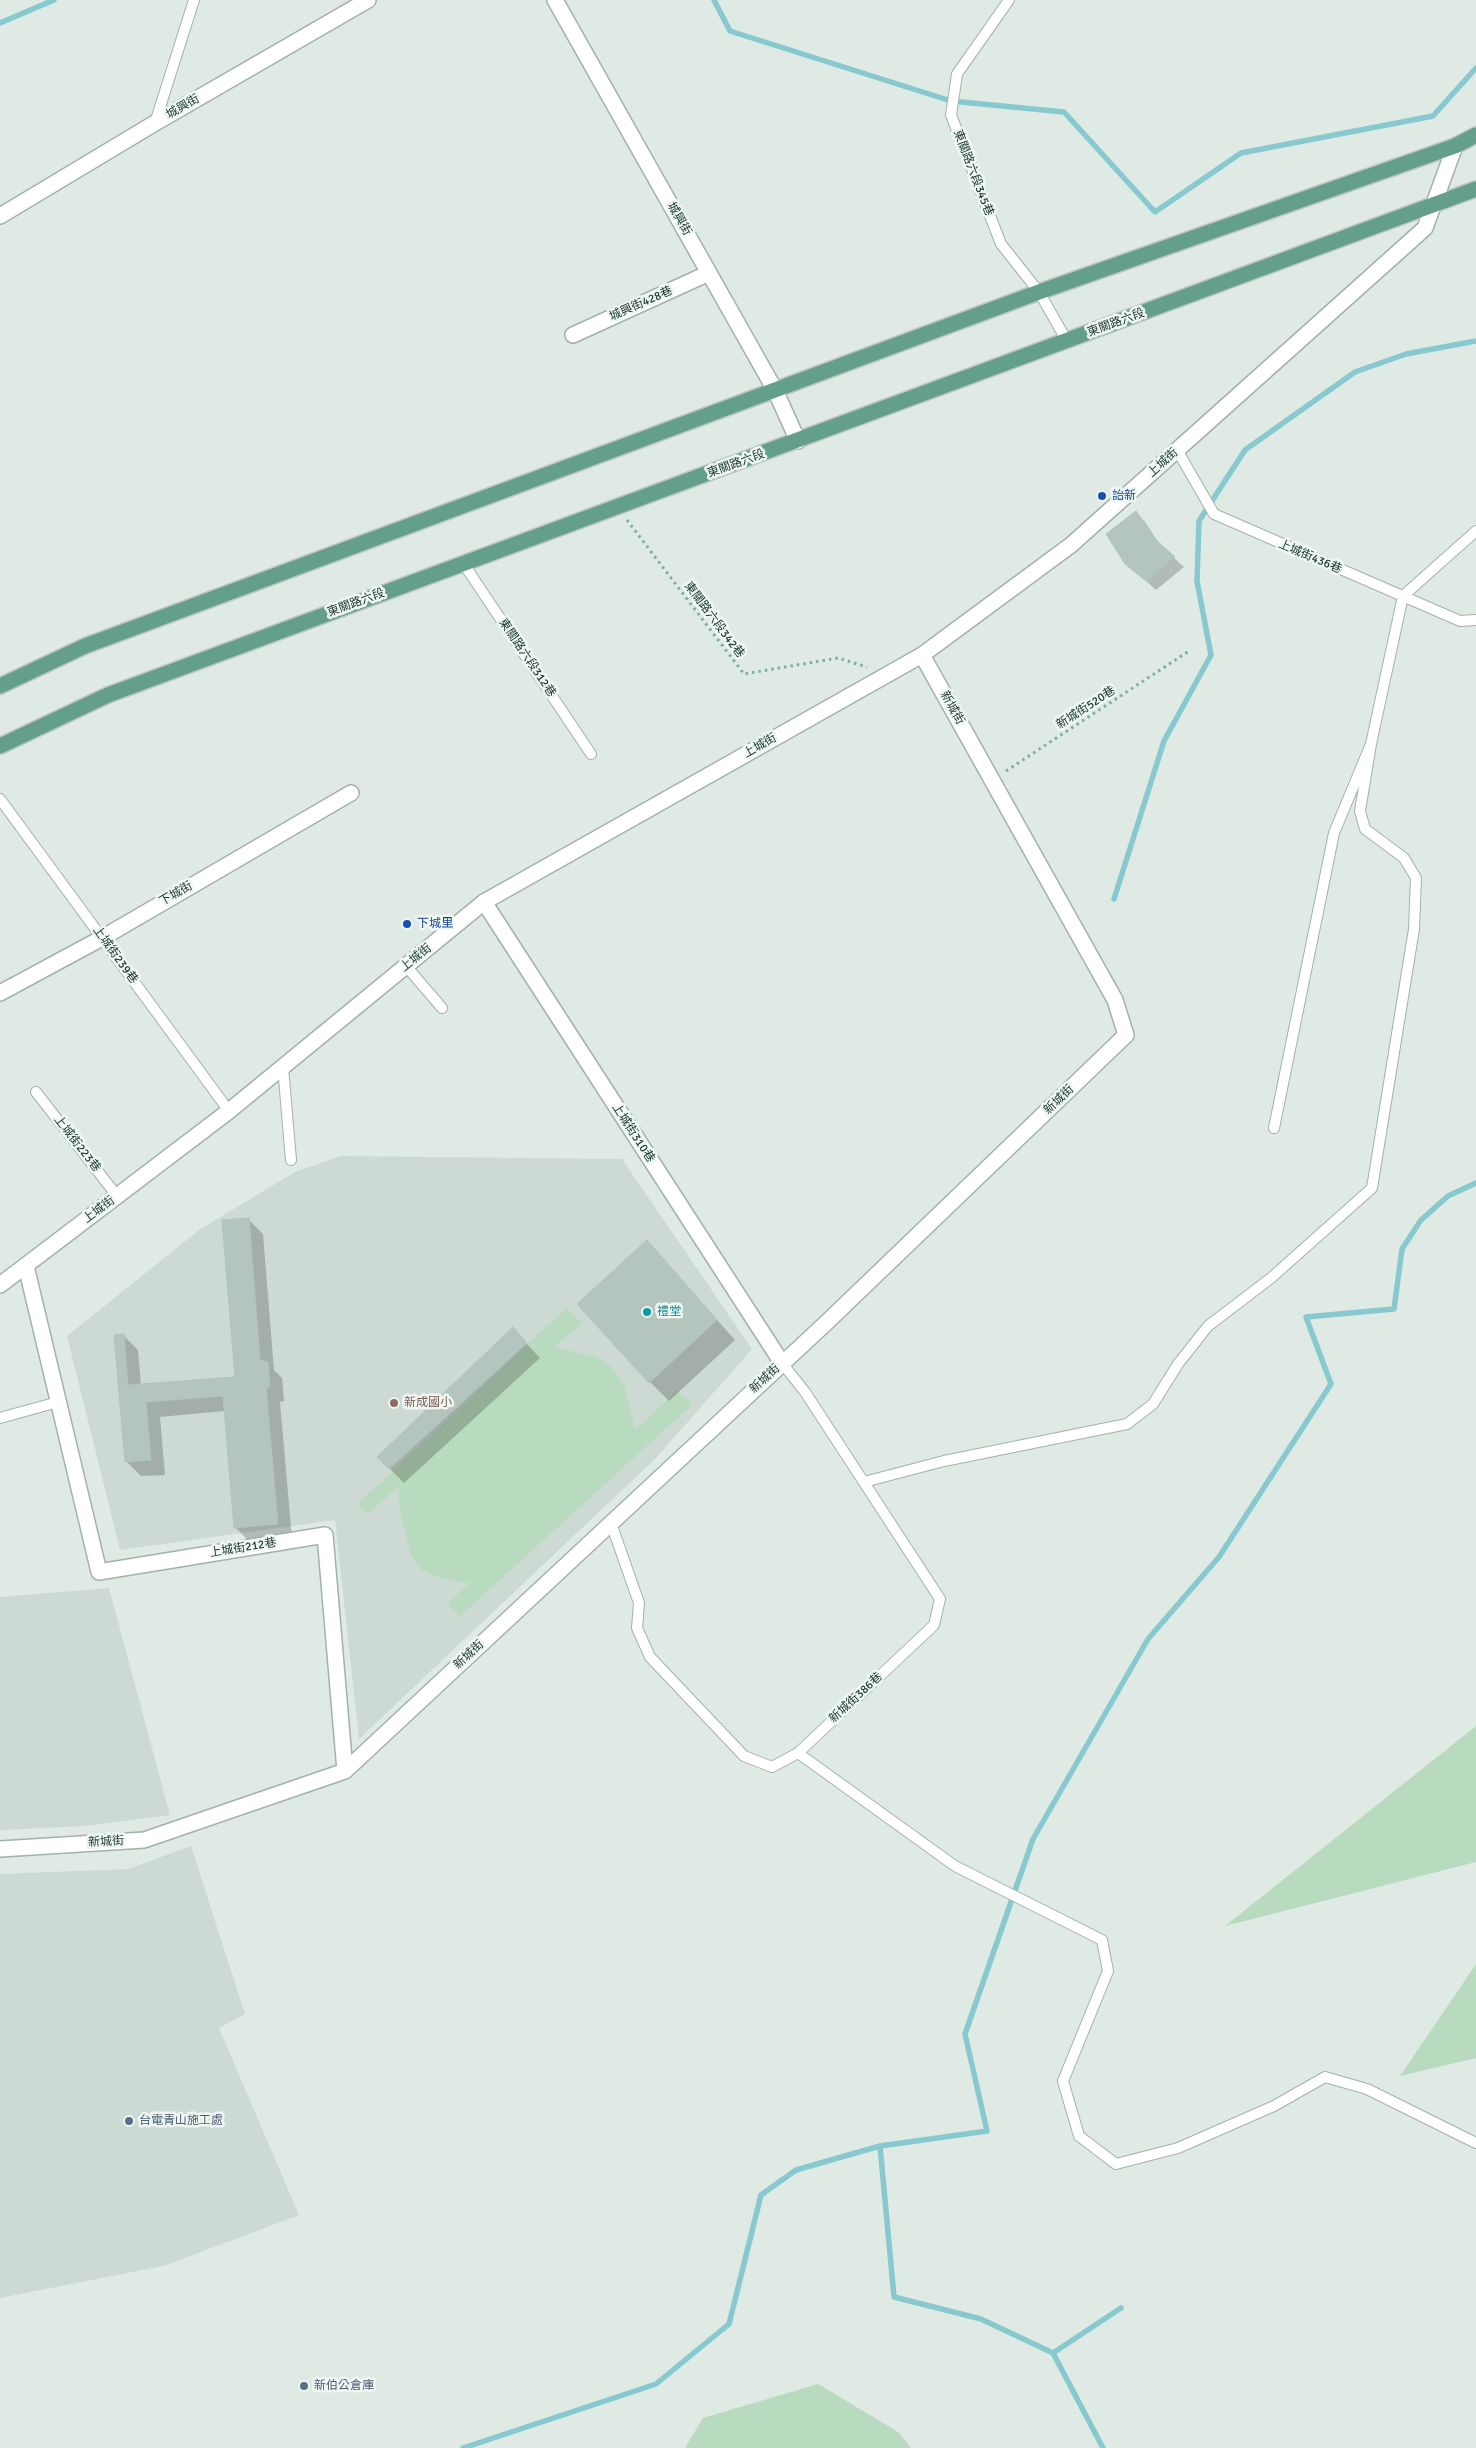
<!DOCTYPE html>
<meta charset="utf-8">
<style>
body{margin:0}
canvas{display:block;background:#dfeae4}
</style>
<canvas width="1476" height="2448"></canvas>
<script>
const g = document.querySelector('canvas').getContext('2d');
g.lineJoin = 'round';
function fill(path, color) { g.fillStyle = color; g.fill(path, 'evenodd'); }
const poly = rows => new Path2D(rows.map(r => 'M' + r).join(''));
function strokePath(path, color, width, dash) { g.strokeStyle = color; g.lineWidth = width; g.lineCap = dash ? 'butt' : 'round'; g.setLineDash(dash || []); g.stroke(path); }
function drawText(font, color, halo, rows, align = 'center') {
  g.font = font + ' Signika,"Noto Sans TC",sans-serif'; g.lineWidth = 5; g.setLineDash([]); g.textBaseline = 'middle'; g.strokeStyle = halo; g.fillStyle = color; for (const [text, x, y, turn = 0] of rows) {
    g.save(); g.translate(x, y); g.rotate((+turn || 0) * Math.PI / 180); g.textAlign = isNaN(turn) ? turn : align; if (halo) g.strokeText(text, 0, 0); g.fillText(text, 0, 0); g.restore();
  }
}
const built = poly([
 [341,1156,622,1159,752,1349,656,1458,359,1739,335,1520,120,1550,67,1336,199,1230,295,1172],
 [109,1588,170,1815,85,1826,0,1830,0,1597],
 [191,1846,245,2014,219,2028,299,2215,163,2266,0,2298,0,1874,128,1869]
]);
const green = poly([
 [566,1308,582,1323,554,1347,596,1357,611,1366,624,1384,635,1430,677,1390,692,1405,459,1617,448,1603,469,1583,440,1578,422,1570,412,1557,400,1513,398,1487,368,1514,358,1504],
 [1476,1726,1476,1862,1225,1926],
 [1476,1964,1476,2058,1400,2076],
 [818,2384,898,2432,911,2448,685,2448,703,2418]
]);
const shadow = poly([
 [1136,512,1145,522,1160,545,1184,567,1156,590,1126,563],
 [248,1219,263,1234,274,1370,282,1378,284,1401,280,1402,292,1538,250,1542,235,1527,225,1411,160,1417,165,1475,141,1476,127,1462,123,1335,138,1350,141,1386,236,1378],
 [647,1242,735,1340,669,1401,650,1382],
 [513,1329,540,1358,404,1483,378,1457]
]);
const stream = poly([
 [714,0,730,31,951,101,1064,112,1155,212,1241,153,1433,116,1476,68],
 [0,23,54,0],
 [1114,899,1164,741,1211,655,1197,581,1199,521,1245,450,1355,372,1406,354,1476,341],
 [880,2146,894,2297,981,2319,1053,2353,1103,2448],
 [1053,2353,1121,2308],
 [463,2448,656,2384,729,2324,761,2195,796,2170,880,2146,987,2131,965,2034,1033,1839,1148,1639,1219,1557,1331,1384,1306,1317,1394,1309,1402,1249,1421,1220,1448,1196,1476,1183]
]);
const building = poly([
 [1136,511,1153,537,1175,557,1146,581,1125,564,1106,534,1136,511],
 [249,1218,260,1360,268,1362,270,1387,266,1387,278,1524,234,1528,223,1396,146,1402,151,1460,125,1462,114,1335,124,1334,128,1385,235,1377,222,1220,249,1218],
 [647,1240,717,1320,649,1383,577,1304,647,1240],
 [513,1327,527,1343,389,1469,377,1457,513,1327]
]);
const path = poly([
 [627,520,744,674,838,658,867,667],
 [1006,771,1189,651]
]);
const service = poly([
 [1009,0,957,74,951,115,1001,244,1039,292,1067,341],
 [155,123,194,0],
 [1177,450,1214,514,1460,621,1476,620],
 [463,563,591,754],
 [0,799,229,1111],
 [406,966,442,1008],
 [283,1067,291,1160],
 [36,1092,117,1196],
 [1274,1128,1334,833,1371,744,1403,596,1476,531],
 [0,1418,58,1402],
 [864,1482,944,1461,1127,1424,1153,1404,1178,1364,1208,1326,1271,1278,1372,1188,1414,929,1416,878,1404,858,1365,829,1360,811,1371,744],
 [611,1523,639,1603,637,1628,650,1657,744,1756,772,1767,798,1753,934,1625,940,1599,805,1392,782,1363],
 [798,1753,955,1866,1102,1940,1108,1971,1063,2081,1079,2136,1116,2164,1178,2148,1274,2106,1325,2077,1367,2089,1476,2143]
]);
const minor = poly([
 [555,0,775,390,798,441],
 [0,216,155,123,368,0],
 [573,335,709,273],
 [484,902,782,1363],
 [0,993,102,938,351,793],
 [26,1266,99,1572,325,1535,345,1771],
 [0,1849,144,1840,345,1771,826,1323,1126,1035,1115,1000,922,655]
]);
const tertiary = poly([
 [0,1285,229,1111,484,902,922,655,1071,545,1425,228,1455,146]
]);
const primary = poly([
 [0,686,85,646,1039,292,1455,146,1476,135],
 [0,746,108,695,1476,189]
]);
const markers = [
 [1102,496,5,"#1a4fb4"],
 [407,924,5,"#1a4fb4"],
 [647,1312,5,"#0f9aa8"],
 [394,1403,5,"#8d6e63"],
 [129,2121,5,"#5c6f8a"],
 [304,2386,5,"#5c6f8a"]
];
const streetNames = [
 ["城興街",183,107,-30],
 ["東關路六段345巷",973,173,69],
 ["城興街",679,219,60],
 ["城興街428巷",641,304,-24],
 ["東關路六段",1116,323,-20],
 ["上城街",1163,463,-42],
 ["東關路六段",736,464,-20],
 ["上城街436巷",1310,557,23],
 ["東關路六段",356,603,-20],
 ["東關路六段342巷",714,620,53],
 ["東關路六段312巷",527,658,56],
 ["新城街",952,708,61],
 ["新城街520巷",1086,708,-33],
 ["上城街",760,746,-30],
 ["下城街",176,894,-30],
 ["上城街239巷",115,955,54],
 ["上城街",416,958,-39],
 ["新城街",1059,1100,-44],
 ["上城街310巷",633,1133,57],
 ["上城街223巷",77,1144,52],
 ["上城街",99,1210,-37],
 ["新城街",765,1379,-43],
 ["上城街212巷",243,1548,-9],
 ["新城街",469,1655,-43],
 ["新城街386巷",856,1698,-43],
 ["新城街",106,1842,-3]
];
const transitNames = [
 ["詒新",1112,496],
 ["下城里",417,924]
];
const cultureNames = [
 ["禮堂",657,1312]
];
const educationNames = [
 ["新成國小",404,1403]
];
const serviceNames = [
 ["台電青山施工處",139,2121],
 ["新伯公倉庫",314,2386]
];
fill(built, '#cddad3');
fill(green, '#b8dbbf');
fill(shadow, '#0003');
strokePath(stream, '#87c9cf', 5.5);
fill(building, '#b4c5bd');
strokePath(building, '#b2c3bb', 1);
strokePath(service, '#a2b2ab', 12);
strokePath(minor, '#a2b2ab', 18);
strokePath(tertiary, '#a2b2ab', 18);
strokePath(primary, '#bcc4c1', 18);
strokePath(path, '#80ad9c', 3, [2.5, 4]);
strokePath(service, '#fff', 10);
strokePath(minor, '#fff', 15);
strokePath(tertiary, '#fff', 15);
strokePath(primary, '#649f8c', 15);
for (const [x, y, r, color] of markers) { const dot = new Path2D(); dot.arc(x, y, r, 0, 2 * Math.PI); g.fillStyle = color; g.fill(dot); strokePath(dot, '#eff7f3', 2); }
drawText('12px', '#203a31', '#eff7f3', streetNames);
drawText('12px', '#164399', '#eff7f3', transitNames, 'left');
drawText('12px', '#0d838f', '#eff7f3', cultureNames, 'left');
drawText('12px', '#785e54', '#eff7f3', educationNames, 'left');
drawText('12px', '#4e5e75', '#eff7f3', serviceNames, 'left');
</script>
